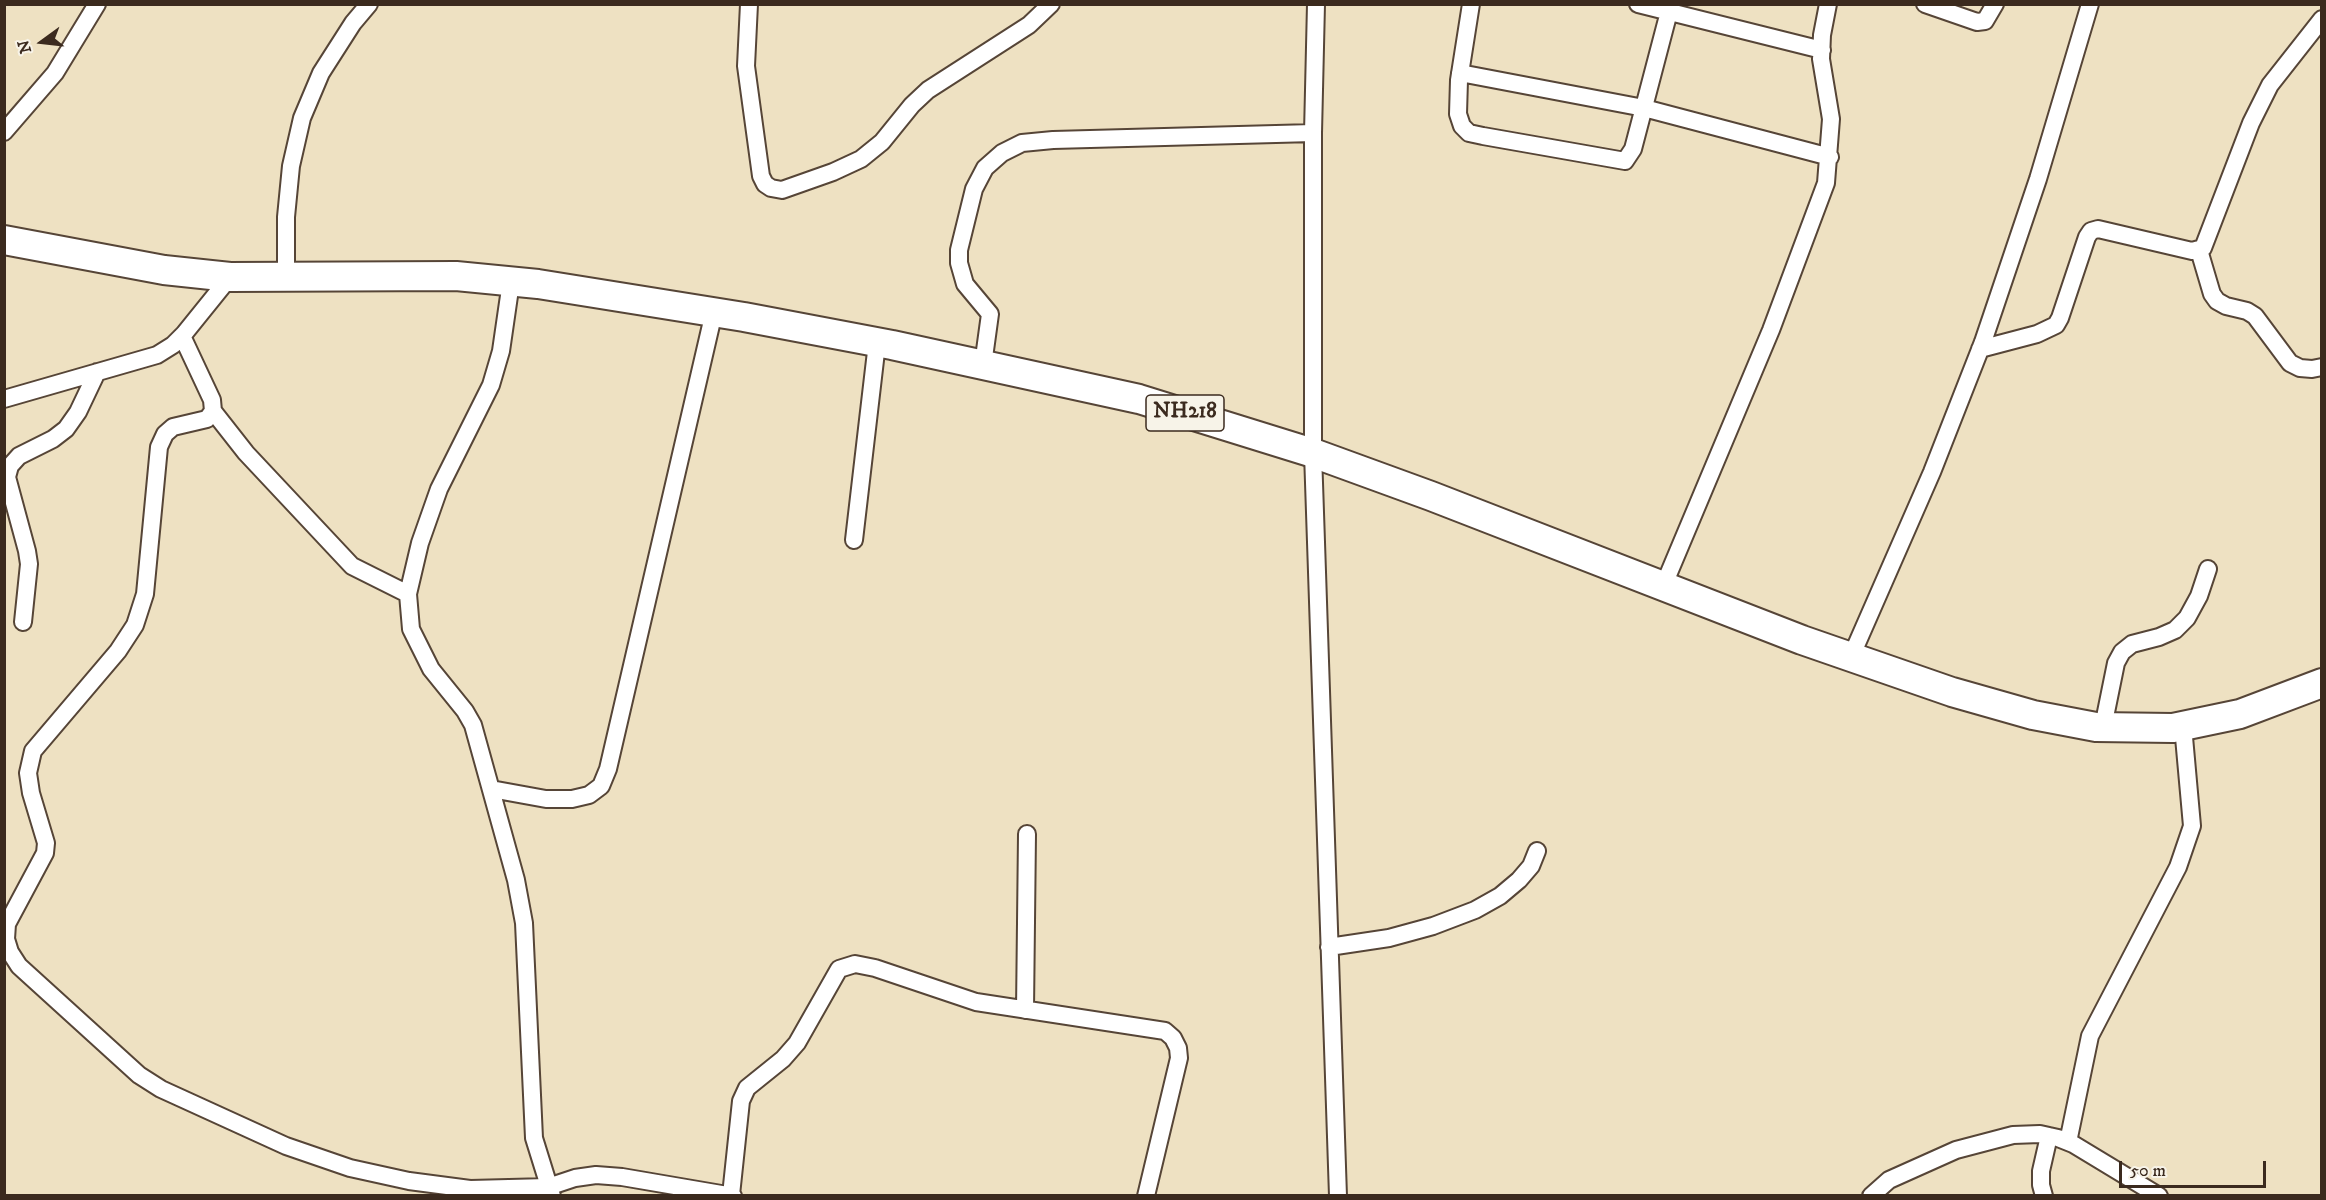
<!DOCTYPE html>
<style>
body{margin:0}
#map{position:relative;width:2326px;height:1200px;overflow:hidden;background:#eee1c2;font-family:"IM FELL DW Pica",serif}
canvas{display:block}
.frame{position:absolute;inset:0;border:6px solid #3b2a1e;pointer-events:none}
.north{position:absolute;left:12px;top:12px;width:60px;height:60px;-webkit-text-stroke:4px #f7f3e8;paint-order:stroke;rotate:255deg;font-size:16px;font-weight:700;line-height:24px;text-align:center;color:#3b2a1e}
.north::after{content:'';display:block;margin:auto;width:21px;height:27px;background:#3b2a1e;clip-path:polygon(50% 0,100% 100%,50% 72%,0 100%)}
.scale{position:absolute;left:2119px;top:1161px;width:147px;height:27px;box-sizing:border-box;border:3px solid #3b2a1e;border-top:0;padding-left:8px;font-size:18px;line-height:21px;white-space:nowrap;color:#3b2a1e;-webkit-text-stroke:4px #f7f3e8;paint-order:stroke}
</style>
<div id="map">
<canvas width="2326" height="1200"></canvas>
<div class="frame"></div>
<div class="north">N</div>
<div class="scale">50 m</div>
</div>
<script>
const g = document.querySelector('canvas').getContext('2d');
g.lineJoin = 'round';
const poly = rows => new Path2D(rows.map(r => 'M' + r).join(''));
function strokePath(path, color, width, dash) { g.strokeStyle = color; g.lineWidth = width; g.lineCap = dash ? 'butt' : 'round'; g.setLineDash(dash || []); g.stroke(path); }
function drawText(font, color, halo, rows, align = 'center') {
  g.font = font + ' "IM FELL DW Pica",serif'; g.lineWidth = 4.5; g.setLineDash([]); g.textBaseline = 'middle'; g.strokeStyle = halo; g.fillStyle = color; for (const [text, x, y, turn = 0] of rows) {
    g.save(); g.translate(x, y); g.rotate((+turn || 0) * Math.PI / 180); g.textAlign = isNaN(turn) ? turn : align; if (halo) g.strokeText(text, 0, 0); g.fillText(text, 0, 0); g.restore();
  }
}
const minor = poly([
 [749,4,746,66,761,176,765,184,771,188,782,190,833,172,861,159,882,142,912,105,928,90,1029,25,1051,4],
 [1316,4,1313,133,1313,453,1338,1196],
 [1471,4,1459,80,1458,114,1462,126,1469,133,1483,136,1625,161,1633,149,1671,4],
 [1638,4,1822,50],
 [1925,4,1977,22,1985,21,1995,4],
 [1460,73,1644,108,1830,157],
 [4,132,55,73,97,4],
 [2199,250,2212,294,2217,301,2226,306,2247,311,2255,316,2290,363,2300,368,2312,369,2322,367],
 [286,278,286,217,291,166,302,118,321,73,353,23,369,4],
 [511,282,501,351,491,385,439,489,420,543,408,594,411,629,431,669,465,711,473,725,516,880,524,923,534,1138,552,1196],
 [182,336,212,400,213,411,207,419,173,427,165,434,159,447,145,594,135,625,118,651,33,751,28,773,31,793,46,843,45,853,7,924,6,939,10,952,19,966,139,1075,161,1089,286,1146,350,1168,409,1181,470,1189,548,1187,575,1178,596,1175,622,1177,733,1196],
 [1980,349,2037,334,2056,325,2060,318,2087,237,2091,231,2098,229,2192,251,2203,248,2251,123,2270,85,2322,19],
 [983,365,990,314,965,284,959,263,959,250,974,189,985,168,1002,153,1022,143,1053,140,1313,133],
 [4,399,157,355,173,345,184,334,230,277],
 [213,411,246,453,352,566,408,594],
 [854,540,877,343],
 [1663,587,1771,330,1826,183,1831,119,1821,59,1822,35,1828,4],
 [23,622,29,564,27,551,7,477,10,466,19,456,53,439,66,429,78,412,97,372],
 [1851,657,1932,472,1983,342,2038,179,2090,4],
 [2103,727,2116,663,2122,652,2132,644,2159,637,2175,630,2187,618,2199,596,2208,569],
 [491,789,546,799,572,799,589,795,601,786,608,769,714,312],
 [1329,947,1389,938,1433,926,1475,910,1500,896,1519,880,1531,866,1537,851],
 [1025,1010,1027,834],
 [2068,1142,2090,1036,2178,867,2192,826,2183,726],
 [731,1195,741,1101,747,1088,783,1059,797,1043,839,969,855,964,875,968,976,1002,1165,1031,1173,1038,1178,1048,1179,1058,1146,1196],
 [1871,1196,1889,1180,1956,1150,2013,1135,2040,1134,2058,1138,2073,1144,2159,1196],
 [2044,1196,2041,1185,2041,1171,2049,1136]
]);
const trunk = poly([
 [4,240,164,270,230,277,456,276,538,284,744,317,892,345,1139,399,1313,453,1431,496,1802,640,1952,692,2033,715,2096,727,2173,728,2240,714,2322,683]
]);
const shields = [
 [1185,413,78]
];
const shieldNames = [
 ["NH218",1185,413]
];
strokePath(minor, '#564537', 20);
strokePath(trunk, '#564537', 32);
strokePath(minor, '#fff', 16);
strokePath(trunk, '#fff', 28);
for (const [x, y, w] of shields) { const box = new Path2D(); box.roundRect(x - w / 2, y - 18, w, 36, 4.5); g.fillStyle = '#f7f3e8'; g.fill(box); strokePath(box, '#3b2a1e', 1.5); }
drawText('bold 21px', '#3b2a1e', null, shieldNames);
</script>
